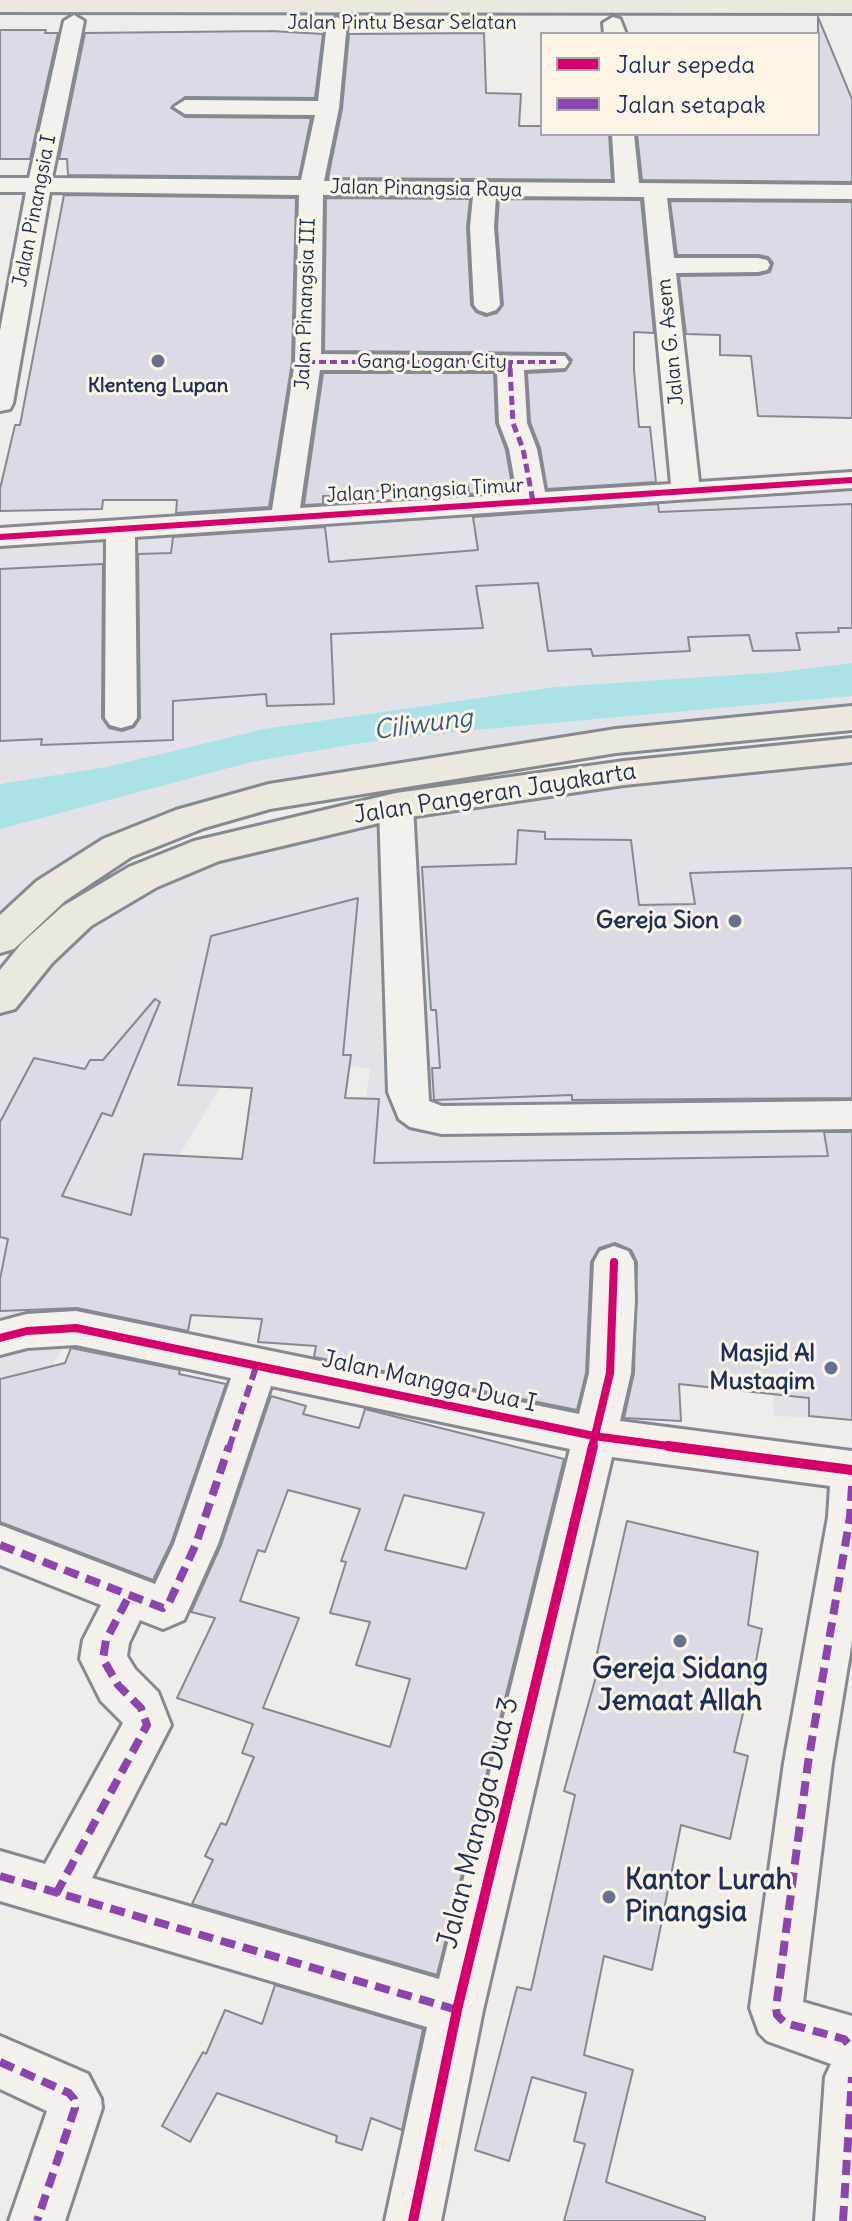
<!DOCTYPE html>
<style>
body{margin:0}
#map{position:relative;width:852px;height:2221px;overflow:hidden;background:#efecea;font-family:Delius,sans-serif}
canvas{display:block}
.legend{position:absolute;left:540px;top:32px;width:280px;height:104px;box-sizing:border-box;background:#fcf5e5;border:2px solid #a2a6af;margin:0;padding:10px 14px;list-style:none;font-size:24px;color:#1b2f5e}
.legend li{display:flex;align-items:center;gap:16px;height:40px}
.legend b{width:40px;border:2px solid #a2a6af}
</style>
<div id="map">
<canvas width="852" height="2221"></canvas>
<ul class="legend">
<li><b style="height:10px;background:#d6006c"></b>Jalur sepeda</li>
<li><b style="height:10px;background:#8e44ad"></b>Jalan setapak</li>
</ul>
</div>
<script>
const g = document.querySelector('canvas').getContext('2d');
g.lineJoin = 'round';
function fill(path, color) { g.fillStyle = color; g.fill(path, 'evenodd'); }
const poly = rows => new Path2D(rows.map(r => 'M' + r).join(''));
function strokePath(path, color, width, dash) { g.strokeStyle = color; g.lineWidth = width; g.lineCap = dash ? 'butt' : 'round'; g.setLineDash(dash || []); g.stroke(path); }
function drawText(font, color, halo, rows, align = 'center') {
  g.font = font + ' Delius,sans-serif'; g.lineWidth = 6; g.setLineDash([]); g.textBaseline = 'middle'; g.strokeStyle = halo; g.fillStyle = color; for (const [text, x, y, turn = 0] of rows) {
    g.save(); g.translate(x, y); g.rotate((+turn || 0) * Math.PI / 180); g.textAlign = isNaN(turn) ? turn : align; if (halo) g.strokeText(text, 0, 0); g.fillText(text, 0, 0); g.restore();
  }
}
const built = poly([
 [852,479,852,718,722,730,190,819,0,939,0,534],
 [852,752,852,1419,774,1416,764,1209,352,1215,370,1069,246,1045,0,1452,0,998,143,877,396,806]
]);
const water = poly([
 [852,663,852,696,464,731,361,743,251,762,0,829,0,784,107,767,264,729,556,687,779,672]
]);
const building = poly([
 [818,17,852,99,852,182,642,180,637,134,818,134,818,17],
 [0,30,46,30,45,33,58,33,30,159,0,159,0,30],
 [271,31,323,34,315,98,185,97,171,108,185,117,311,118,299,177,68,175,67,159,59,159,85,33,271,31],
 [484,33,486,93,521,94,519,126,541,126,541,134,609,134,612,180,328,178,342,109,349,34,484,33],
 [64,195,296,198,292,362,269,507,176,513,177,500,103,500,102,509,0,511,0,489,15,425,20,425,64,195],
 [326,198,470,199,467,227,471,305,476,312,486,316,497,313,503,305,497,227,499,199,641,200,654,333,634,332,634,370,639,427,650,427,656,482,547,489,540,448,530,422,527,373,565,371,572,360,565,353,324,351,326,198],
 [670,201,852,202,852,418,758,416,751,356,720,355,720,335,686,334,679,276,759,275,770,272,773,263,768,257,758,255,677,255,670,201],
 [323,373,494,373,496,423,506,450,513,491,469,494,468,486,415,486,415,491,331,491,331,496,323,496,323,504,304,505,323,373],
 [658,504,659,512,852,504,852,628,838,628,839,632,796,633,800,650,753,651,749,635,688,637,690,651,593,656,591,649,548,651,538,583,476,586,483,628,331,634,334,704,267,706,266,694,173,701,173,740,41,745,42,739,0,741,0,569,103,564,102,718,109,728,122,731,134,727,140,718,138,554,171,553,173,537,325,527,329,562,478,550,473,517,658,504],
 [518,830,545,832,545,839,631,840,639,905,695,904,690,873,852,868,852,1098,572,1100,572,1095,434,1100,432,1068,440,1068,436,1010,431,1010,422,867,516,864,518,830],
 [358,898,343,1055,351,1055,345,1098,379,1099,374,1163,828,1156,824,1132,852,1132,852,1420,809,1416,809,1398,679,1384,681,1421,624,1418,634,1373,637,1262,631,1250,615,1243,599,1248,591,1262,586,1373,577,1410,314,1357,316,1346,258,1342,262,1319,191,1315,188,1331,77,1308,0,1311,0,1279,8,1239,0,1237,0,1122,34,1058,85,1069,90,1060,103,1060,155,999,160,1002,112,1116,102,1113,62,1196,131,1215,144,1154,242,1159,252,1088,178,1085,211,936,358,898],
 [71,1348,180,1370,179,1374,226,1384,171,1543,153,1580,0,1522,0,1379,65,1363,71,1348],
 [271,1396,306,1406,303,1414,359,1428,365,1409,564,1459,437,1975,192,1904,213,1860,205,1856,221,1823,226,1825,254,1757,242,1753,253,1724,177,1698,215,1618,191,1612,221,1545,271,1396],
 [288,1490,360,1509,341,1561,346,1562,330,1613,370,1622,356,1665,410,1679,390,1747,263,1708,299,1618,240,1601,258,1550,265,1552,288,1490],
 [404,1495,484,1513,466,1569,385,1550,404,1495],
 [627,1521,758,1552,748,1625,762,1629,750,1693,748,1692,734,1752,748,1756,730,1839,681,1825,652,1970,604,1956,584,2055,633,2070,606,2182,705,2217,705,2221,564,2221,585,2144,574,2141,586,2093,532,2077,509,2161,475,2150,517,1987,531,1990,575,1795,564,1791,602,1655,597,1653,627,1521],
 [275,1985,423,2029,402,2130,371,2118,362,2150,336,2142,337,2136,217,2093,190,2142,162,2126,203,2052,206,2054,225,2010,262,2024,275,1985]
]);
const minor = poly([
 [74,15,84,21,52,178,301,180,315,115,185,114,174,107,185,100,318,101,327,23,337,17,347,23,339,108,324,181,615,183,612,134,634,134,639,183,852,185,852,199,667,198,674,258,758,258,767,260,770,265,767,270,758,272,676,273,699,482,852,472,852,488,135,537,137,718,132,725,121,728,110,725,105,718,106,539,0,546,0,528,272,510,295,362,299,195,50,192,13,403,10,409,0,411,0,331,26,192,0,192,0,178,29,178,64,21,74,15],
 [323,195,473,196,470,227,474,305,478,310,487,313,496,310,500,305,494,227,496,196,644,197,671,484,545,492,537,449,527,423,524,370,565,368,569,362,565,356,321,354,323,195],
 [320,370,497,370,499,423,509,449,517,494,300,508,320,370],
 [613,17,620,19,626,34,604,34,603,23,613,17],
 [396,795,408,798,413,806,429,1101,442,1106,852,1101,852,1129,442,1134,410,1127,399,1119,388,1092,379,806,384,798,396,795],
 [614,1246,628,1251,634,1262,635,1300,631,1373,620,1421,852,1451,852,1641,832,1763,803,2002,852,2016,852,2221,815,2221,825,2077,831,2064,767,2041,759,2033,750,2008,784,1763,828,1517,830,1486,612,1457,483,2010,441,2221,385,2221,427,2027,0,1901,0,1851,45,1864,123,1723,101,1701,80,1659,83,1640,101,1605,0,1565,0,1525,155,1584,174,1544,231,1378,76,1345,27,1348,0,1355,0,1321,27,1314,76,1311,579,1414,589,1373,594,1262,600,1251,614,1246],
 [271,1386,570,1449,439,1979,92,1878,171,1725,158,1692,135,1669,127,1656,129,1643,140,1620,163,1629,184,1620,218,1544,271,1386],
 [0,2036,88,2074,101,2099,102,2108,65,2221,9,2221,47,2111,0,2089,0,2036]
]);
const major = poly([
 [0,0,852,0,852,13,0,12,0,0],
 [852,706,852,730,616,753,270,809,204,828,131,857,65,901,14,949,0,953,0,915,37,881,103,839,176,810,269,784,616,729,852,706],
 [852,738,852,762,624,785,396,819,219,861,157,887,91,926,52,963,15,1009,0,1013,0,970,22,943,63,906,129,867,194,841,396,793,624,761,852,738]
]);
const quietFar3 = poly([
 [308,362,556,362],
 [510,362,510,370]
]);
const quietFar2 = poly([
 [510,368,513,423,523,449,533,501]
]);
const quietFar1 = poly([
 [229,1448,256,1367]
]);
const quiet = poly([
 [852,1486,850,1517,808,1763,776,2008,777,2015,785,2023,844,2039,852,2048],
 [0,1545,163,1608,168,1605,196,1544,229,1446],
 [0,1876,457,2010],
 [56,1894,147,1725,141,1708,118,1685,103,1659,106,1640,129,1596],
 [0,2062,69,2093,74,2099,75,2108,37,2221],
 [843,2221,852,2077]
]);
const cyclewayFar2 = poly([
 [0,537,852,480]
]);
const cyclewayFar1 = poly([
 [0,1338,27,1331,76,1328,594,1436,683,1448],
 [592,1448,610,1373,614,1262]
]);
const cycleway = poly([
 [668,1446,852,1470],
 [413,2221,457,2010,593,1446]
]);
const markers = [
 [158,361,8,"#65718f"],
 [735,921,8,"#65718f"],
 [831,1368,8,"#65718f"],
 [680,1641,8,"#65718f"],
 [609,1897,8,"#65718f"]
];
const farStreetnames = [
 ["Jalan Pintu Besar Selatan",402,23],
 ["Jalan Pinangsia Raya",426,189,1],
 ["Jalan Pinangsia I",35,211,-79],
 ["Jalan Pinangsia III",306,304,-88],
 ["Jalan G. Asem",671,342,-96],
 ["Gang Logan City",432,362],
 ["Jalan Pinangsia Timur",425,491,-3]
];
const farPoinames = [
 ["Klenteng Lupan",158,386]
];
const streetNames = [
 ["Jalan Pangeran Jayakarta",495,794,-9],
 ["Jalan Mangga Dua I",429,1382,12]
];
const poiNames = [
 ["Gereja Sion",719,921],
 ["Masjid Al",815,1354],
 ["Mustaqim",815,1382]
];
const waterNames = [
 ["Ciliwung",423,725,-8]
];
const nearPoinames = [
 ["Gereja Sidang",680,1670],
 ["Jemaat Allah",680,1702],
 ["Kantor Lurah",625,1881,"left"],
 ["Pinangsia",625,1913,"left"]
];
const nearStreetnames = [
 ["Jalan Mangga Dua 3",479,1823,-76]
];
fill(built, '#e4e2e9');
fill(water, '#aae2e6');
fill(building, '#dcdbe5');
strokePath(building, '#868991', 2);
strokePath(minor, '#868991', 6);
strokePath(major, '#868991', 6);
fill(minor, '#f4f1ec');
fill(major, '#ece8df');
strokePath(quietFar3, '#8e44ad', 4, [7, 4]);
strokePath(quietFar2, '#8e44ad', 5, [9, 5]);
strokePath(quietFar1, '#8e44ad', 6, [12, 6]);
strokePath(quiet, '#8e44ad', 8, [15, 8]);
strokePath(cyclewayFar2, '#d6006c', 6);
strokePath(cyclewayFar1, '#d6006c', 8);
strokePath(cycleway, '#d6006c', 10);
for (const [x, y, r, color] of markers) { const dot = new Path2D(); dot.arc(x, y, r, 0, 2 * Math.PI); g.fillStyle = color; g.fill(dot); strokePath(dot, '#fcf5e5', 3); }
drawText('20px', '#1b2f5e', '#fcf5e5', farStreetnames);
drawText('bold 20px', '#1b2f5e', '#fcf5e5', farPoinames);
drawText('24px', '#1b2f5e', '#fcf5e5', streetNames);
drawText('bold 24px', '#1b2f5e', '#fcf5e5', poiNames, 'right');
drawText('italic 26px', '#375a80', '#fcf5e5', waterNames);
drawText('bold 28px', '#1b2f5e', '#fcf5e5', nearPoinames);
drawText('28px', '#1b2f5e', '#fcf5e5', nearStreetnames);
</script>
